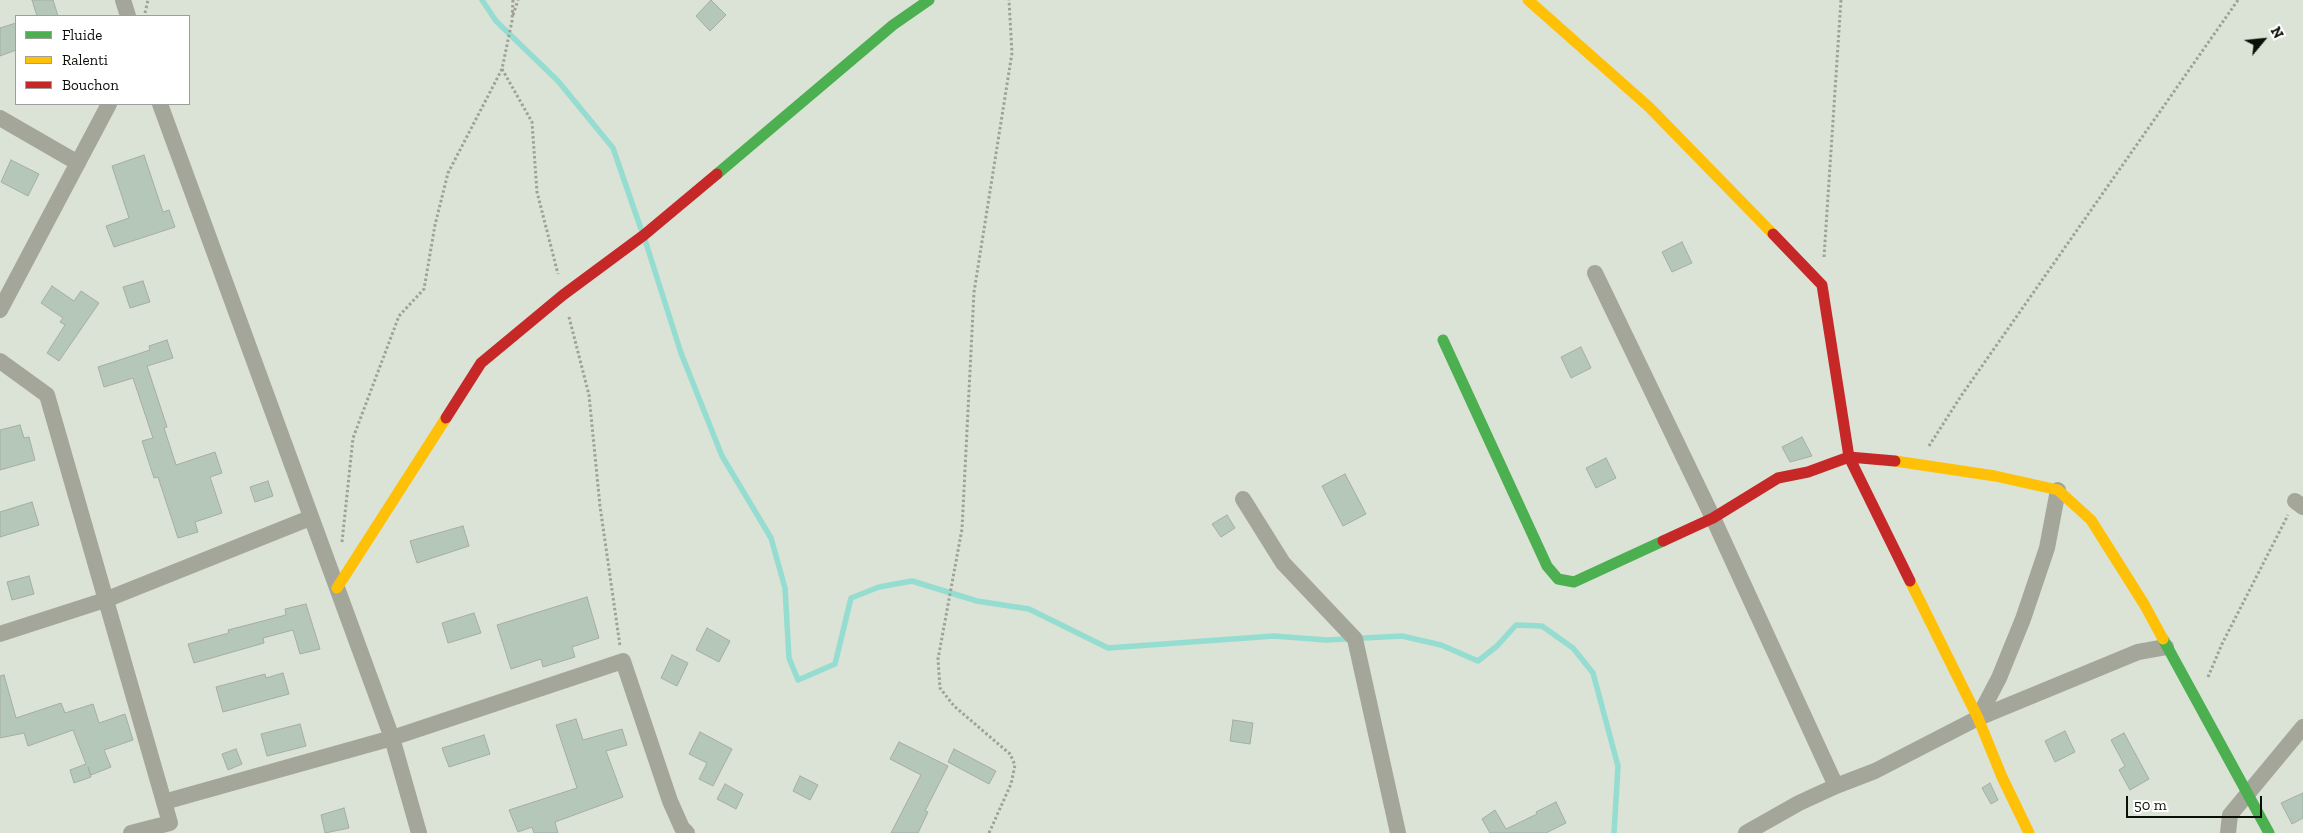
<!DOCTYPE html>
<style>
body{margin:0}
#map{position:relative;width:2303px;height:833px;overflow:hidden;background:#dbe2d6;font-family:"Zilla Slab",serif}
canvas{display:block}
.legend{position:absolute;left:15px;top:15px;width:175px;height:90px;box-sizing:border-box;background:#fff;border:1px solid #9d9f9c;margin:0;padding:6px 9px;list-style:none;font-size:15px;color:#0b0f08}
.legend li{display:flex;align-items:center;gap:10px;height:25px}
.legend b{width:25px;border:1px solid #9d9f9c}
.north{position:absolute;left:2238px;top:15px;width:50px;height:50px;-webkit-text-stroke:4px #fff;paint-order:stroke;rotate:62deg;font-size:14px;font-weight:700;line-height:20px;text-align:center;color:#0b0f08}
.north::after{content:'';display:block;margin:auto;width:18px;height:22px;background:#0b0f08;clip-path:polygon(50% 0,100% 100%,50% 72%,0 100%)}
.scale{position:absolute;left:2126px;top:796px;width:136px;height:22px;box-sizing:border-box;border:2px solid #0b0f08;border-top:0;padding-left:6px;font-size:15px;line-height:18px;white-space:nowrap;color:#0b0f08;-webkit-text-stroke:4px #fff;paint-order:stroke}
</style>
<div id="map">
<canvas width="2303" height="833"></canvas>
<ul class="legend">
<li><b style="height:6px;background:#4caf50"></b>Fluide</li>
<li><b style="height:6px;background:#ffc107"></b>Ralenti</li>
<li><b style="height:6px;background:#c62828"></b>Bouchon</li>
</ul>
<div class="north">N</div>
<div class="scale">50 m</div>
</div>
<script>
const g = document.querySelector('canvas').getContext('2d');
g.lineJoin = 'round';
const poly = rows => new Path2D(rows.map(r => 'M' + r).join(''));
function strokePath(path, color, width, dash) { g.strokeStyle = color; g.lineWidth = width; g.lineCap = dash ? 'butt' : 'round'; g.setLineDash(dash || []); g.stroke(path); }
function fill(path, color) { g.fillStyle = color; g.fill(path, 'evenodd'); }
const stream = poly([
 [482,0,496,21,558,81,613,148,641,229],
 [645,240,681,353,722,456,771,538,785,588,789,658,798,680,835,664,851,598,879,587,912,581,977,601,1029,609,1108,648,1274,636,1326,640,1402,636,1441,645,1478,661,1497,646,1516,625,1542,626,1573,648,1593,673,1618,766,1614,833]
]);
const building = poly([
 [32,0,53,0,58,16,37,16,32,0],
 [711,0,726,15,710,31,696,16,711,0],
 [16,23,16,50,0,56,0,28,16,23],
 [144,155,163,212,169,210,175,227,114,247,106,226,129,218,112,166,144,155],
 [11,160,39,174,28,196,1,182,11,160],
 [1682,242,1692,263,1672,272,1662,252,1682,242],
 [143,281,150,302,130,308,123,287,143,281],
 [52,286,74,301,81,291,99,303,59,361,47,353,65,325,60,322,63,318,41,303,52,286],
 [167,340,173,358,147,366,167,427,164,428,176,465,215,452,222,473,210,477,222,513,195,522,198,532,178,538,158,477,154,478,142,441,153,438,133,378,104,387,98,367,150,350,149,346,167,340],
 [1581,347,1591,368,1571,378,1561,357,1581,347],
 [20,425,24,438,29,437,35,460,0,470,0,430,20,425],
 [1802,437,1812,456,1790,462,1782,447,1802,437],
 [1606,458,1616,478,1596,488,1586,468,1606,458],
 [1345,474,1366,514,1343,526,1322,486,1345,474],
 [268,481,273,496,255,502,250,487,268,481],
 [32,502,39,525,0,537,0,512,32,502],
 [1227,515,1235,528,1221,537,1212,524,1227,515],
 [463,526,469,546,417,563,410,541,463,526],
 [29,576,34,594,12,600,7,582,29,576],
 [587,597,599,638,572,647,575,657,543,667,541,659,511,669,497,625,587,597],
 [306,604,320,649,300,654,293,630,263,638,264,643,194,663,188,644,229,633,228,630,286,615,285,609,306,604],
 [474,613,481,633,448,643,442,623,474,613],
 [707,628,730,641,719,662,696,650,707,628],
 [672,655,688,663,677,686,661,678,672,655],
 [283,673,289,694,223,712,216,687,265,674,266,678,283,673],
 [4,675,16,718,61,703,65,713,93,704,99,723,125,714,133,740,104,750,111,767,91,775,88,767,91,777,74,783,70,770,86,764,73,730,28,746,24,733,0,738,0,676,4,675],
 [576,719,583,740,622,729,627,745,606,751,623,797,555,822,558,833,534,833,532,827,518,832,509,810,577,788,556,725,576,719],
 [1233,720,1253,723,1250,744,1230,741,1233,720],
 [300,724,306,746,267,756,261,734,300,724],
 [2065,731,2075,752,2055,762,2045,741,2065,731],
 [700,732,732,749,713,786,699,779,707,763,689,754,700,732],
 [2124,733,2149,779,2130,790,2119,770,2125,766,2111,740,2124,733],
 [484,735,490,754,449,767,442,748,484,735],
 [899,742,948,766,925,811,928,812,918,833,891,833,921,775,890,759,899,742],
 [236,749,242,764,228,770,222,754,236,749],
 [954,749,996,771,989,784,948,762,954,749],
 [800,776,818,785,810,800,793,791,800,776],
 [1990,783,1998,800,1991,804,1982,788,1990,783],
 [725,784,743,794,736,809,717,799,725,784],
 [2303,793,2303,818,2292,824,2281,803,2303,793],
 [1556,802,1566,823,1546,833,1490,833,1482,819,1495,810,1506,829,1537,814,1536,812,1556,802],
 [344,808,349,828,325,833,321,815,344,808]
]);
const path = poly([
 [145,13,148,0],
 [513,15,518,0],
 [502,69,532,122,537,192,558,274],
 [1824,257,1841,0],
 [569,317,589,395,600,506,620,646],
 [1929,446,1961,396,2238,0],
 [342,542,353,438,399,316,424,289,435,225,448,173,502,69,512,21,513,0],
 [2208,677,2222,644,2288,515],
 [989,833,1011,784,1015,765,1010,754,954,706,940,688,938,659,962,529,974,292,1012,53,1009,0]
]);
const street = poly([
 [123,0,128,16],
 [160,104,392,738,419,833],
 [0,118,78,163],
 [1595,273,1713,518,1836,786],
 [0,310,109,104],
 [0,361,47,395,170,823,131,833],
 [1243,499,1283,563,1355,639,1398,833],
 [2295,501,2303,507],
 [0,634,105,600,310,518],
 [1978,718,1999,678,2023,619,2047,548,2058,490],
 [164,802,392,738,623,661,670,801,682,828,687,833],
 [1746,833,1799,803,1836,786,1875,771,1978,718,2138,652,2166,647],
 [2228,833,2230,815,2303,727]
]);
const fast = poly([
 [717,174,893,25,929,0],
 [1443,340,1547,566,1558,579,1574,582,1663,541],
 [2163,639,2269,833]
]);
const slow = poly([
 [1528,0,1649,107,1773,234],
 [1895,461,1995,476,2058,490,2091,520,2144,604,2163,639],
 [1910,581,1978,718,2002,777,2029,833],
 [337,588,446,418]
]);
const jam = poly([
 [1773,234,1822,285,1849,457,1910,581],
 [446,418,481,363,563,295,644,235,717,174],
 [1663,541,1713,518,1778,478,1808,472,1849,457,1895,461]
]);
strokePath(stream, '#95ddd0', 5.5);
fill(building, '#b5c7b9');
strokePath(building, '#a5ada4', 1);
strokePath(path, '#9fa197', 3, [2.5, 2.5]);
strokePath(street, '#a4a69a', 16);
strokePath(fast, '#4caf50', 11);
strokePath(slow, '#ffc107', 11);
strokePath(jam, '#c62828', 11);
</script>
